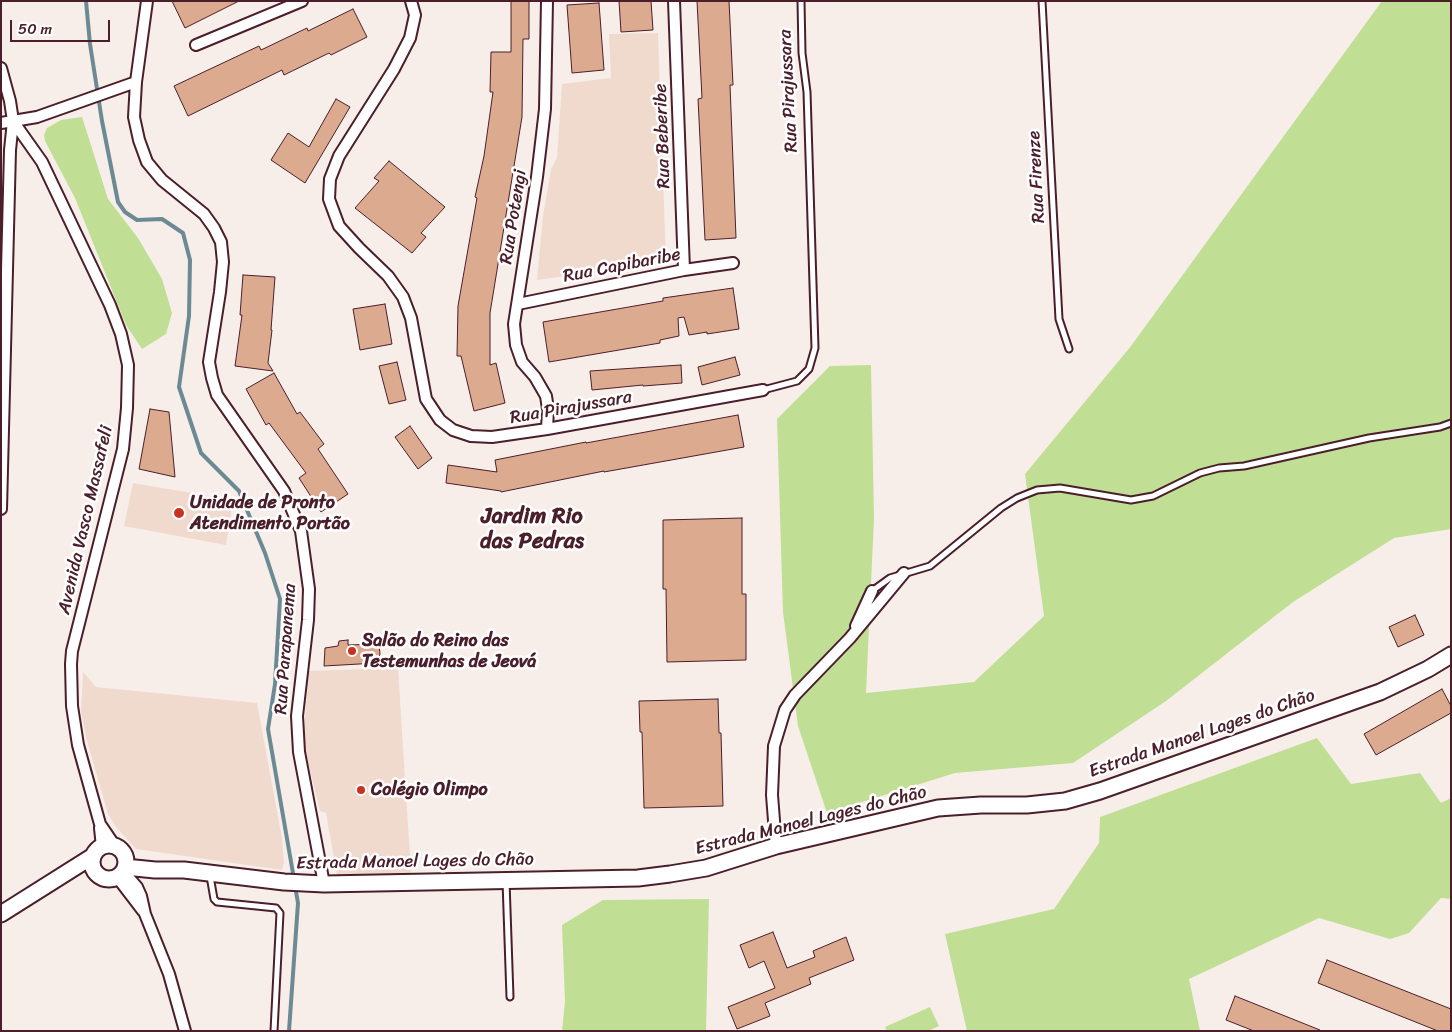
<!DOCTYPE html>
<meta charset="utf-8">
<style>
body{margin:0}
#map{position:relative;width:1452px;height:1032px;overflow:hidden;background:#f8eee9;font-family:Sriracha,sans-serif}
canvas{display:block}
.frame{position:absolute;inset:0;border:2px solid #4a1f2b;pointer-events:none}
.scale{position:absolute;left:10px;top:20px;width:100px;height:22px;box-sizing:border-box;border:2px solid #4a1f2b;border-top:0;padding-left:6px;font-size:15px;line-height:18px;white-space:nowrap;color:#4a1f2b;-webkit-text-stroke:4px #fff;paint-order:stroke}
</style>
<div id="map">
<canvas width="1452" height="1032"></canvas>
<div class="frame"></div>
<div class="scale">50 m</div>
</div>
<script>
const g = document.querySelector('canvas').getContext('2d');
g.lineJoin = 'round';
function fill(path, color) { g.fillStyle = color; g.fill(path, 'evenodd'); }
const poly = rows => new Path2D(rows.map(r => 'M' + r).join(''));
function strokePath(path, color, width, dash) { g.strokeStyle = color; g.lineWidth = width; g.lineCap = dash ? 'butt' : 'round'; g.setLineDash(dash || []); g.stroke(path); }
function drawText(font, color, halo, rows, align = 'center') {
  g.font = font + ' Sriracha,sans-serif'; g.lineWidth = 5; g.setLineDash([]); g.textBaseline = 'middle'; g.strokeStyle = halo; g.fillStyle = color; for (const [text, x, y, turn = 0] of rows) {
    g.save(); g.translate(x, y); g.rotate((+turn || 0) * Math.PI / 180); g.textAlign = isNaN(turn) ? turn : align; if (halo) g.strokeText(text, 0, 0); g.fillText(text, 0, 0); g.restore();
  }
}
const built = poly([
 [658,33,666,262,537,280,543,216,551,169,557,158,562,84,611,78,609,34],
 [133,483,233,500,226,545,124,526],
 [398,668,411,873,337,876,326,813,320,811,303,741,309,671],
 [83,672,96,687,257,703,282,838,284,863,282,870,136,849,116,827,108,814,87,741,81,712]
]);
const green = poly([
 [1382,1,1451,1,1451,529,1394,538,1293,602,1166,701,1073,763,955,773,827,813,798,726,783,612,777,419,830,366,871,365,874,518,866,693,974,682,1044,616,1025,474,1131,346],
 [82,117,108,199,138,238,162,279,172,313,166,334,142,349,126,325,75,198,45,141,44,135,47,128,61,120],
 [1317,738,1351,784,1420,773,1441,803,1451,798,1451,899,1441,898,1409,933,1390,939,1319,918,1189,979,1200,1031,967,1031,945,934,1054,909,1099,843,1100,817],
 [709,899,706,1031,562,1031,565,1001,562,925,603,900],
 [930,1007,939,1026,928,1031,887,1031,885,1027]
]);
const stream = poly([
 [86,1,90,44,102,121,118,202,125,212,137,220,162,219,183,233,190,260,189,316,179,387,201,453,239,491,265,553,280,599,275,684,268,729,294,879],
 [289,1031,298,903,295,886]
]);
const building = poly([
 [172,1,239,1,185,28,172,1],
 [511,1,529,1,529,39,523,39,522,117,490,313,490,365,496,363,505,403,474,411,461,356,457,356,458,306,477,198,475,197,484,156,493,92,490,92,491,52,511,52,511,1],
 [619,1,651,1,653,30,621,32,619,1],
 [697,1,729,1,733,85,730,85,736,238,705,240,698,99,702,98,697,1],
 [599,3,604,70,572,73,567,5,599,3],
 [353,9,367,37,331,55,329,53,284,75,282,70,188,116,174,86,259,46,261,50,307,28,308,31,353,9],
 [336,99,350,107,305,183,271,160,288,133,309,147,336,99],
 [389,161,445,207,421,233,426,237,412,253,355,208,379,181,374,178,389,161],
 [243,275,275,277,271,330,272,330,268,363,273,371,235,366,242,315,240,315,243,275],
 [733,288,739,329,707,334,707,332,689,335,684,317,678,318,679,336,660,340,660,343,549,362,543,322,663,301,663,298,733,288],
 [385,304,392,344,360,350,353,309,385,304],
 [735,357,740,375,702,385,698,367,735,357],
 [397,362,406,400,389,404,379,366,397,362],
 [681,365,682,383,643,386,643,385,592,390,590,371,681,365],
 [274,373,297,414,300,412,324,444,318,449,348,494,321,512,299,478,306,473,269,423,266,425,246,389,274,373],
 [150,409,169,412,175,477,139,469,150,409],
 [738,415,744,447,604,472,604,471,501,492,501,491,446,483,448,465,497,472,495,460,586,442,586,443,738,415],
 [410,426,432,458,418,469,395,437,410,426],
 [742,518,742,594,746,594,746,660,667,662,666,589,663,589,663,520,742,518],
 [1415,615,1424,635,1398,647,1389,627,1415,615],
 [348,640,348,645,379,644,380,654,377,663,324,666,325,648,338,646,339,641,348,640],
 [1442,689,1451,706,1451,713,1376,755,1364,734,1442,689],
 [718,699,719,733,721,733,723,806,644,808,642,732,640,732,639,701,718,699],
 [773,932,787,968,815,957,813,951,846,937,854,960,809,978,811,984,765,1003,770,1016,737,1029,728,1007,775,988,764,961,749,968,740,945,773,932],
 [1327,960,1451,1009,1451,1031,1438,1031,1318,983,1327,960],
 [1235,996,1320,1030,1320,1031,1254,1031,1226,1020,1235,996]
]);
const lane = poly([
 [1042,1,1059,319,1069,349],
 [763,390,797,381,809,369,815,348,807,92,802,53,801,1],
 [872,591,890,578,930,566,1001,508,1017,498,1037,490,1060,488,1131,500,1153,496,1200,473,1219,468,1244,466,1369,438,1440,427,1451,423],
 [210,876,214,899,217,902,276,908,280,913,274,1031],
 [506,881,510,997]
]);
const street = poly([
 [147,1,136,82,134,117,139,140,147,162,162,180,204,214,214,228,221,242,223,262,220,292,209,362,212,378,217,395,284,491,301,531,309,589,308,620,297,716,299,752,324,884],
 [411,1,415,15,410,38,394,69,339,156,330,179,329,199,339,226,359,248,388,276,403,297,411,318,426,399,440,420,453,430,471,436,492,437,547,429,763,390],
 [674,1,684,270],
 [196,45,302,1],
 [1,68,10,101,13,121,42,162,110,305,121,334,128,365,127,408,123,449,72,651,71,664,72,706,78,745,100,824,115,846],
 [1,123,37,117,136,82],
 [518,304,684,270,733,263],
 [547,429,548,409,546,396,535,377,522,362,516,345,514,324,537,177,545,109,547,1],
 [1,509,10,150,13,121],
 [856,626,872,591],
 [100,828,102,847],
 [776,846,772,795,774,746,785,710,795,695,850,638,904,573],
 [123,871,137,887,141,896,145,914,169,974,185,1031],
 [117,877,143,911]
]);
const secondary = poly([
 '92 862a17 17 0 1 1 34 0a17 17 0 1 1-34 0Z',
 [125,867,155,870,184,870,284,882,324,884,638,878,670,874,706,868,776,846,938,808,981,805,1027,805,1065,801,1100,791,1380,692,1428,669,1451,655],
 [1,914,93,856]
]);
const markers = [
 [179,513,6,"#c8321e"],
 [352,651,5,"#c8321e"],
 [361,790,5,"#c8321e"]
];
const streetNames = [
 ["Rua Pirajussara",789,91,-93],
 ["Rua Beberibe",663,136,-92],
 ["Rua Firenze",1037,177,-93],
 ["Rua Potengi",514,217,-81],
 ["Rua Capibaribe",622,266,-11],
 ["Rua Pirajussara",571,408,-10],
 ["Avenida Vasco Massafeli",86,520,-77],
 ["Rua Parapanema",286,649,-86],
 ["Estrada Manoel Lages do Chão",1202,734,-19],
 ["Estrada Manoel Lages do Chão",811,821,-14],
 ["Estrada Manoel Lages do Chão",415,862,-1]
];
const poiNames = [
 ["Unidade de Pronto",190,503],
 ["Atendimento Portão",190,524],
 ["Salão do Reino das",362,641],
 ["Testemunhas de Jeová",362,662],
 ["Colégio Olimpo",371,790]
];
const districtNames = [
 ["Jardim Rio",532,517],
 ["das Pedras",532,542]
];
fill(built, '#f0dace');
fill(green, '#c1de95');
strokePath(stream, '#6b8a94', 4);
fill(building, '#dcaa8f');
strokePath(building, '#4a1f2b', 1);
strokePath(lane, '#4a1f2b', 9);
strokePath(street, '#4a1f2b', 14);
strokePath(secondary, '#4a1f2b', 19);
strokePath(lane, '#fff', 5);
strokePath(street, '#fff', 10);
strokePath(secondary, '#fff', 15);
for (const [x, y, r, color] of markers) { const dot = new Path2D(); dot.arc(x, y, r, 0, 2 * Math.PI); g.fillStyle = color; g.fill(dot); strokePath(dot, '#fff', 2); }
drawText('18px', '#4a1f2b', '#fff', streetNames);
drawText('bold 18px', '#4a1f2b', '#fff', poiNames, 'left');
drawText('bold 22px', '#4a1f2b', '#fff', districtNames);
</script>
